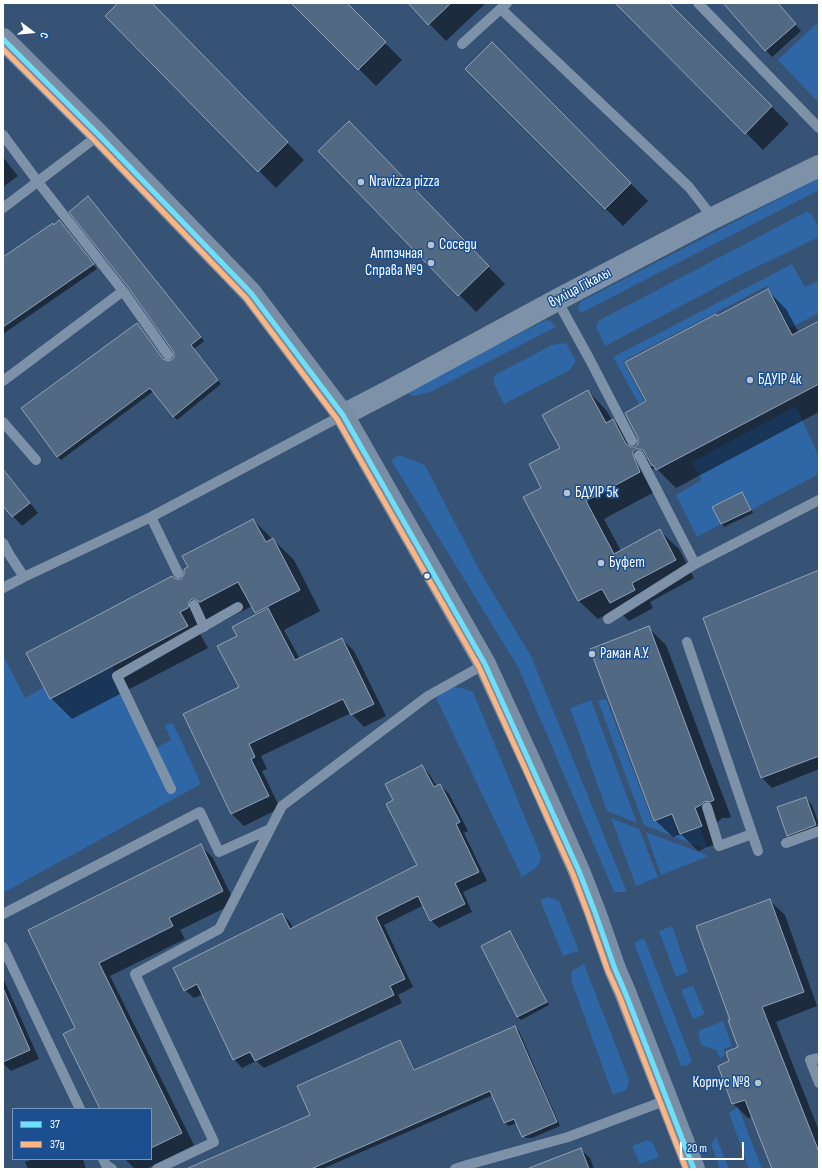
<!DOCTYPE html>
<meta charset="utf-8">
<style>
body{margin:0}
#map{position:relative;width:822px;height:1172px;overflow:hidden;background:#365274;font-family:"Sofia Sans Condensed",sans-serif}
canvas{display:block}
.frame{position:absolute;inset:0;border:4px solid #fff;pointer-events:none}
.legend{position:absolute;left:12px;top:1108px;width:140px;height:52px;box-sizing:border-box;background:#1b4f8f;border:1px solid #7695bc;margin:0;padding:5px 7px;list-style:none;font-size:12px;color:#fff}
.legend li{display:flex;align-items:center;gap:8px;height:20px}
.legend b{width:20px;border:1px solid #7695bc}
.north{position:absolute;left:12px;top:12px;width:40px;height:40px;-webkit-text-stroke:3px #1b4f8f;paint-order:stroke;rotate:106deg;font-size:11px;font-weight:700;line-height:16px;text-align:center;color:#fff}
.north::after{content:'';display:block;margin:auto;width:14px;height:18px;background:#fff;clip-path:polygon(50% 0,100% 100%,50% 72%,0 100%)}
.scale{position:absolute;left:680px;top:1142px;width:64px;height:18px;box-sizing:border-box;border:2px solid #fff;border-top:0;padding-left:5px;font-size:12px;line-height:14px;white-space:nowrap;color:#fff;-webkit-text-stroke:3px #1b4f8f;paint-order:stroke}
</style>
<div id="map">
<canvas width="822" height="1172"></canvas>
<div class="frame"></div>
<ul class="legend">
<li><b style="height:5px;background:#6ddff8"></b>37</li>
<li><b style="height:5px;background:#ffb580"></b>37д</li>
</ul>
<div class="north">С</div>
<div class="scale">20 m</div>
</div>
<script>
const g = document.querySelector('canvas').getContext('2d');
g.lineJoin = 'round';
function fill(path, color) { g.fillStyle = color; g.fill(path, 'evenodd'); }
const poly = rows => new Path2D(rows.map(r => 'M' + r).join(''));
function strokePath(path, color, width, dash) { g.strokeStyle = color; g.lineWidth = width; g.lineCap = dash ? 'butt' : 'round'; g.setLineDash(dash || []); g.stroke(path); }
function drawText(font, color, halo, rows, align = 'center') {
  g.font = font + ' "Sofia Sans Condensed",sans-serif'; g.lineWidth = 3; g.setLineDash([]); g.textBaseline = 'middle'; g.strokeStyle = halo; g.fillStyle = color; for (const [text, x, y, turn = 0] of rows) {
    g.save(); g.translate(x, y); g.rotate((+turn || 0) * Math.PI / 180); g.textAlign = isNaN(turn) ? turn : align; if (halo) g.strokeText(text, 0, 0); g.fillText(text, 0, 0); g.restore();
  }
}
const green = poly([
 [816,24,819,27,819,103,778,60],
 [819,178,819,190,581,313,578,309,580,302],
 [806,212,811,213,819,228,819,237,738,276,605,346,596,327,598,321],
 [792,264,805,287,819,280,819,313,790,328,767,286,623,361,644,401,639,404,613,357],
 [546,320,551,321,556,327,430,392,415,396,411,395,407,391],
 [566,343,576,361,570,370,504,404,493,382,495,375,552,345],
 [796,406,819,457,819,474,751,510,742,492,712,507,721,524,697,537,676,495,702,480,692,462],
 [399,455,425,465,482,575,531,656,627,892,614,892,518,667,391,460],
 [3,655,25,698,44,687,51,699,112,666,152,750,171,740,165,725,173,723,201,784,3,893],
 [452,687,463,688,473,692,541,856,540,862,536,868,522,877,436,698],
 [606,699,653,822,671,816,679,835,700,827,708,850,644,825,598,701],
 [591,700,637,823,607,811,570,708],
 [611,818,639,829,658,877,636,886],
 [646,832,709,856,661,875],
 [549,897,559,901,579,951,563,956,540,900],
 [672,926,688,972,676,977,659,931],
 [644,938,692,1061,688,1065,681,1066,634,943],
 [584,964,629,1080,628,1086,626,1090,613,1095,571,980,572,971],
 [693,986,705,1014,693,1019,681,990],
 [723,1021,732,1046,724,1049,724,1056,720,1058,716,1050,701,1045,698,1031],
 [738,1107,762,1169,749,1169,729,1113],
 [716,1136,729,1169,720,1169,711,1144],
 [647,1140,653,1143,659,1157,640,1164,632,1146]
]);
const shadow = poly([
 [119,3,151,3,304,160,276,188,106,16],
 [293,3,345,3,402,60,376,86],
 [409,3,486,3,446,41],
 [616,3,668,3,789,124,763,150],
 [724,3,777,3,801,31,772,57],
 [492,44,648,201,623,226,466,69],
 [366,140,505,284,476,312,319,151],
 [3,157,18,176,3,187],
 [88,197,204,341,194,349,221,384,177,420,154,391,61,460,57,456,137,324,164,360,168,363,173,361,176,355],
 [59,221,97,269,3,334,3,259],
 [767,290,786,309,799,333,819,322,819,412,676,488,655,467,652,470,658,490,604,519,621,551,660,531,679,549,694,578,650,602,653,608,629,621,617,609,598,619,579,601,525,498,543,488,588,391,606,410,612,420,613,420,632,439,636,447,639,445,647,402,717,317],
 [3,468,38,513,22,526,3,505],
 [742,493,744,496,753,513,724,527,722,524],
 [253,520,294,560,320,611,284,630,300,659,342,639,354,651,386,716,364,727,351,713,261,756,267,769,262,771,280,808,244,826,232,814,184,715,240,688,238,636,257,615,252,606,222,622,219,620,200,634,208,648,72,719,51,698,174,579,182,580],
 [202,599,207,599,196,605,195,603],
 [819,571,819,769,772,788,762,778,704,619],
 [648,628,666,645,731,817,728,818,722,818,718,822,711,825,718,843,698,851,681,834,673,837,655,820],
 [422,766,430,775,437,787,440,785,449,794,468,831,464,833,487,881,463,892,472,912,439,928,431,920,424,905,384,925,413,987,398,995,402,1003,264,1068,256,1061,242,1068,234,1059,203,994,194,998,185,990,282,914,290,922,293,928,418,865,394,800],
 [806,798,812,805,819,824,819,832,794,841,788,835],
 [201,846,213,858,235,903,180,930,185,939,110,976,194,1145,146,1169,135,1169,125,1159,151,1159,151,1109,101,1109,77,1028,29,931],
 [770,901,785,915,817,1006,776,1022,819,1131,819,1169,773,1169,752,1117,748,1118,733,1103,731,1061,739,1047,731,1020],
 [510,932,513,935,549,1005,521,1020,518,1017,482,946],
 [3,978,39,1059,11,1071,3,1063],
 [515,1027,519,1031,560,1126,532,1138,526,1138,522,1134,517,1123,509,1126,505,1123,493,1095,322,1169,188,1169,311,1115,400,1041,403,1045,415,1070],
 [580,1149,590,1158,594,1169,531,1169],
 [33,1159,83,1159,86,1169,28,1169,25,1162]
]);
const building = poly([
 [118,3,152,3,288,142,258,172,105,16,118,3],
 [291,3,347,3,386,42,358,70,291,3],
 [408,3,451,3,428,25,408,3],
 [615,3,669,3,772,106,745,134,615,3],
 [723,3,778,3,796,24,765,51,723,3],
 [492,42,631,183,605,209,465,69,492,42],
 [349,121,489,266,458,296,318,151,349,121],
 [88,196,201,337,191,345,218,380,173,417,150,388,57,457,21,408,137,323,163,359,168,361,171,360,174,358,174,355,173,351,128,287,69,212,88,196],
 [59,220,94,264,3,327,3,257,53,223,54,225,59,220],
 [768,289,792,335,819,321,819,384,656,470,653,465,652,466,643,450,639,449,636,449,633,452,633,455,640,472,586,501,614,554,660,529,676,560,632,583,635,590,610,603,602,589,578,601,523,497,541,488,529,464,560,448,542,415,588,390,606,423,613,419,626,444,631,447,635,447,638,444,638,438,625,413,646,401,625,362,716,314,717,316,768,289],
 [3,469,30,503,12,517,3,506,3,469],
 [742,492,751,510,721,524,712,507,742,492],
 [253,519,266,542,273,538,300,590,255,613,238,582,200,602,195,599,192,599,189,602,188,608,180,612,188,626,50,699,26,653,172,576,174,578,177,579,181,579,184,574,184,569,188,567,182,556,253,519],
 [819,570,819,756,761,778,703,618,819,570],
 [268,608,295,660,342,638,374,704,351,715,343,699,249,744,255,757,251,759,269,796,231,814,183,714,239,687,217,646,237,636,232,627,268,608],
 [649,626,714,800,710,802,705,801,701,805,695,808,702,826,680,834,672,814,654,821,590,649,649,626],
 [422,765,434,787,440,784,460,822,456,824,479,872,455,883,465,904,430,921,418,896,376,917,405,979,390,986,394,995,255,1061,250,1052,233,1060,197,984,184,991,173,968,282,913,290,929,417,865,386,804,393,800,385,784,422,765],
 [806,797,816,825,787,836,777,807,806,797],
 [201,844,223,891,169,918,173,926,99,963,182,1133,151,1148,151,1109,100,1109,63,1034,75,1028,28,930,201,844],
 [770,899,804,992,762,1007,819,1152,819,1169,772,1169,745,1100,732,1104,718,1066,729,1061,726,1052,738,1047,728,1020,730,1020,696,926,770,899],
 [510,931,547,1002,517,1017,481,946,510,931],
 [3,988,30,1050,3,1062,3,988],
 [515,1026,557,1122,522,1137,514,1119,504,1123,490,1091,311,1169,186,1169,310,1115,297,1086,400,1040,414,1070,515,1026],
 [581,1148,589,1169,529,1169,529,1168,581,1148]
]);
const service = poly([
 [698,3,819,128],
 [501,9,689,187,713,218],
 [462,44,507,3],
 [3,135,38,182,123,291,3,381],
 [3,208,99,135],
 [123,291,168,355],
 [557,300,590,360,632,441],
 [3,422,36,460],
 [639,455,695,564],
 [151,517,178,573],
 [3,543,9,554,24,577],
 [3,588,24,577,151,517,343,415],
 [194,605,204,627],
 [608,619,695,564,819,500],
 [687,642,758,851],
 [171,789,117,676,238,607],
 [707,807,719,846,752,834],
 [786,843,819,831],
 [3,914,200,812,219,852,270,829],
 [3,947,80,1109],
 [819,1058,810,1060,819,1083],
 [103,1159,106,1165,112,1169],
 [157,1169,214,1142,135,974,219,929,282,806,428,696,485,664],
 [455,1169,467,1165,568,1137,667,1100]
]);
const tertiary = poly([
 [343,415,391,390,557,300,713,218,819,166]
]);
const secondary = poly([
 [3,39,99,135,251,293,343,415,485,664,534,770,579,871,595,912,615,969,625,992,694,1169]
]);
const bus1 = poly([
 [3,39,99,135,251,293,343,415,485,664,579,871,595,912,615,969,625,992,694,1169]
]);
const bus2 = poly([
 [3,49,94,140,246,298,337,419,479,667,573,874,588,914,608,971,619,995,686,1169]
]);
const markers = [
 [361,182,4,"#b9c2ce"],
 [431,245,4,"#b9c2ce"],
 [431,263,4,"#b9c2ce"],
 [750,380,4,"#b9c2ce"],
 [567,493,4,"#b9c2ce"],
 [601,563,4,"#b9c2ce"],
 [427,576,3.5,"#fff"],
 [592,654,4,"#b9c2ce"],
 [758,1083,4,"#b9c2ce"]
];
const poiNames = [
 ["Nravizza pizza",369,182],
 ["Соседи",439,245],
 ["Аптэчная",423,254,"right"],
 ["Справа №9",423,271,"right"],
 ["БДУІР 4к",758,380],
 ["БДУІР 5к",575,493],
 ["Буфет",609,563],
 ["Раман А.У.",600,654],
 ["Корпус №8",750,1083,"right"]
];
const streetNames = [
 ["вуліца Гікалы",580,288,-28]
];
fill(green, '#2f66a5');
fill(shadow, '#0007');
fill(building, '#526984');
strokePath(building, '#92a2b6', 1);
strokePath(service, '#7d92a8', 10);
strokePath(tertiary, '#7d92a8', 22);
strokePath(secondary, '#798da4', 22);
strokePath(bus1, '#6ddff8', 5);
strokePath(bus2, '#ffb580', 5);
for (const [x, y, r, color] of markers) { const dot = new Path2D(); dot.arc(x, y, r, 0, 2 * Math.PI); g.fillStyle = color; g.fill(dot); strokePath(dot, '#1b4f8f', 1.5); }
drawText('15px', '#fff', '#1b4f8f', poiNames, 'left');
drawText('15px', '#fff', '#1b4f8f', streetNames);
</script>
